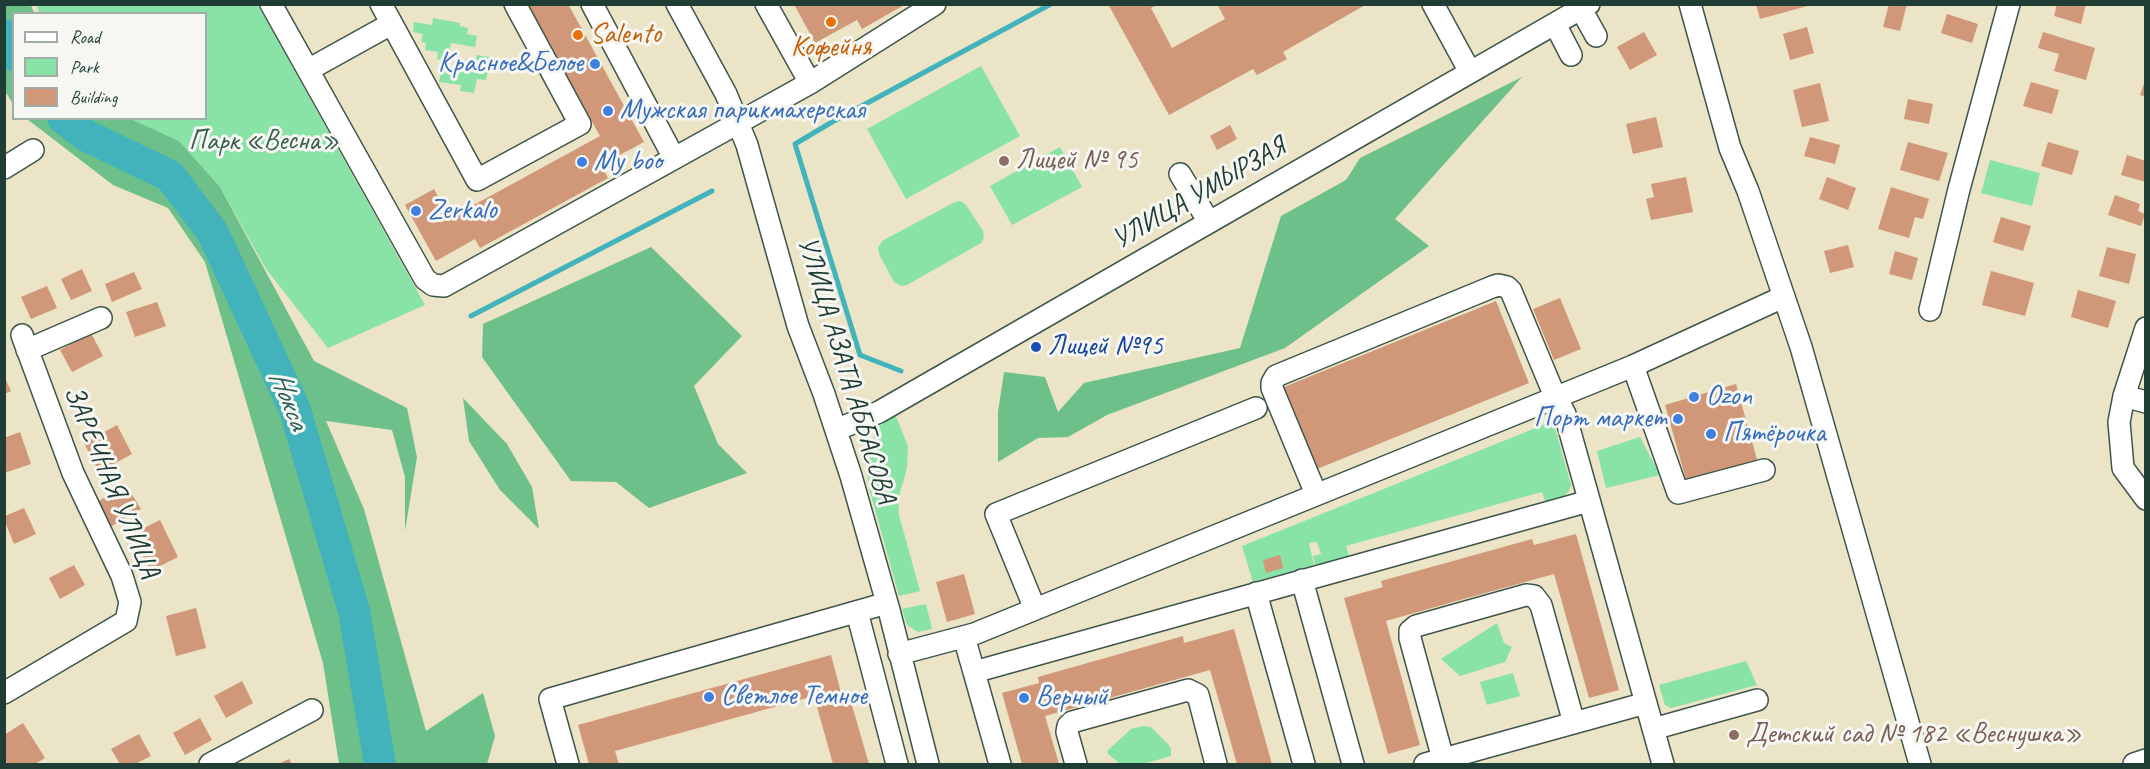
<!DOCTYPE html>
<meta charset="utf-8">
<style>
body{margin:0}
#map{position:relative;width:2150px;height:769px;overflow:hidden;background:#ebe4c6;font-family:Caveat,sans-serif}
canvas{display:block}
.frame{position:absolute;inset:0;border:6px solid #1f3d34;pointer-events:none}
.legend{position:absolute;left:12px;top:12px;width:195px;height:108px;box-sizing:border-box;background:#f6f6f2;border:2px solid #a0aca6;margin:0;padding:8px 10px;list-style:none;font-size:18px;color:#1f3d34}
.legend li{display:flex;align-items:center;gap:12px;height:30px}
.legend b{width:30px;border:2px solid #a0aca6}
</style>
<div id="map">
<canvas width="2150" height="769"></canvas>
<div class="frame"></div>
<ul class="legend">
<li><b style="height:8px;background:#fff"></b>Road</li>
<li><b style="height:16px;background:#89e2a6"></b>Park</li>
<li><b style="height:16px;background:#d09779"></b>Building</li>
</ul>
</div>
<script>
const g = document.querySelector('canvas').getContext('2d');
g.lineJoin = 'round';
function fill(path, color) { g.fillStyle = color; g.fill(path, 'evenodd'); }
const poly = rows => new Path2D(rows.map(r => 'M' + r).join(''));
function strokePath(path, color, width, dash) { g.strokeStyle = color; g.lineWidth = width; g.lineCap = dash ? 'butt' : 'round'; g.setLineDash(dash || []); g.stroke(path); }
function drawText(font, color, halo, rows, align = 'center') {
  g.font = font + ' Caveat,sans-serif'; g.lineWidth = 6; g.setLineDash([]); g.textBaseline = 'middle'; g.strokeStyle = halo; g.fillStyle = color; for (const [text, x, y, turn = 0] of rows) {
    g.save(); g.translate(x, y); g.rotate((+turn || 0) * Math.PI / 180); g.textAlign = isNaN(turn) ? turn : align; if (halo) g.strokeText(text, 0, 0); g.fillText(text, 0, 0); g.restore();
  }
}
const green = poly([
 [37,5,258,5,425,305,328,348,266,269,220,187,179,141,131,119,206,118,206,14,39,13],
 [433,18,460,23,460,26,468,28,467,34,477,36,475,47,451,43,448,61,437,59,438,52,425,50,426,43,421,42,423,34,413,32,414,22,432,25],
 [477,55,490,57,486,80,477,79,474,93,460,91,461,85,439,82,442,67,458,69,460,59,472,61,470,70,474,71],
 [981,66,1020,136,906,199,867,129],
 [1060,147,1082,187,1012,225,990,186],
 [1990,160,2040,173,2032,206,1981,193],
 [961,201,966,205,983,231,984,238,981,243,907,285,901,286,894,282,879,254,878,248,882,241,955,202],
 [895,414,908,446,907,468,898,500,899,515,920,591,899,596,869,488,866,465,870,445,879,426],
 [1553,421,1571,485,1569,491,1564,496,1545,501,1542,492,1346,546,1349,556,1315,565,1313,556,1321,554,1317,542,1309,543,1314,565,1253,582,1242,546],
 [1640,437,1660,475,1606,488,1597,451],
 [926,604,932,629,918,632,907,625,902,609],
 [1497,623,1504,643,1512,647,1505,662,1460,676,1441,659],
 [1746,661,1757,685,1671,708,1665,705,1659,685],
 [1513,673,1520,696,1487,705,1480,682],
 [1144,726,1151,727,1168,744,1171,749,1171,756,1143,764,1120,764,1108,754,1107,751,1131,729]
]);
const forest = poly([
 [5,4,31,5,34,13,14,14,13,104,5,91],
 [1522,77,1395,219,1429,246,1285,348,1107,415,1068,437,1038,438,998,462,998,412,1004,372,1045,377,1058,412,1084,383,1240,348,1281,216,1346,180,1360,158],
 [27,119,131,119,179,141,220,187,314,361,407,408,417,457,405,531,405,477,392,430,326,421,364,509,426,731,483,693,495,736,487,764,339,764,323,663,205,262,168,208,113,185],
 [651,247,742,336,694,386,718,444,747,473,649,508,616,482,571,481,482,357,483,324],
 [463,398,507,444,532,487,539,529,500,490,469,441]
]);
const stream = poly([
 [471,316,712,191],
 [901,371,860,355,795,144,832,122,1051,4]
]);
const river = poly([
 [4,35,14,55],
 [63,118,87,136,170,176,213,233,295,410,354,611,380,764]
]);
const building = poly([
 [527,4,568,4,644,142,601,165,608,178,480,248,475,239,436,261,405,205,434,189,450,218,600,136],
 [794,4,837,5,906,4,862,29,857,20,815,43],
 [1108,4,1158,4,1151,8,1172,48,1225,19,1217,4,1367,4,1283,52,1287,59,1257,75,1253,69,1169,115],
 [1756,4,1810,4,1811,5,1760,19],
 [1889,4,1907,4,1900,31,1883,27],
 [2057,4,2086,4,2081,24,2054,16],
 [1947,14,1978,24,1972,43,1941,33],
 [1807,27,1814,53,1790,60,1783,34],
 [1644,32,1657,55,1630,70,1617,47],
 [2043,32,2095,48,2086,80,2054,71,2059,54,2038,48],
 [2145,81,2146,81,2146,97,2140,95],
 [2031,82,2059,90,2052,114,2023,106],
 [1820,83,1829,121,1802,127,1793,90],
 [1908,99,1933,104,1929,124,1904,119],
 [1656,117,1663,147,1633,154,1626,124],
 [1230,125,1237,139,1217,150,1210,136],
 [1810,137,1840,145,1835,164,1804,156],
 [1908,142,1948,153,1939,181,1900,170],
 [2048,142,2079,151,2072,175,2041,166],
 [2127,155,2146,161,2146,182,2121,175],
 [1686,177,1693,212,1651,220,1646,199,1654,197,1651,184],
 [1827,177,1856,188,1848,210,1819,199],
 [1891,187,1929,199,1923,219,1915,217,1909,238,1878,229],
 [2115,195,2140,204,2138,211,2145,214,2141,226,2108,215],
 [2001,217,2031,226,2023,251,1993,242],
 [1848,245,1854,267,1830,273,1824,251],
 [2107,247,2136,254,2129,284,2099,276],
 [1895,251,1918,258,1912,280,1889,274],
 [82,269,92,291,71,300,61,279],
 [1991,271,2034,283,2025,316,1982,305],
 [134,272,142,289,112,302,105,284],
 [47,286,57,308,31,319,21,297],
 [2078,290,2116,301,2108,328,2071,317],
 [1560,298,1581,349,1554,360,1533,309],
 [1496,301,1529,383,1312,471,1279,389],
 [157,302,166,326,135,337,126,312],
 [91,333,103,356,72,372,60,350],
 [4,376,11,391,4,394],
 [1736,384,1758,463,1687,483,1665,405],
 [117,425,132,454,99,472,84,443],
 [20,432,31,464,4,473,4,438],
 [126,485,141,509,110,527,95,503],
 [24,508,36,534,14,544,5,522,5,516],
 [160,520,178,557,150,571,132,534],
 [1576,534,1619,690,1589,698,1554,574,1460,600,1386,621,1420,745,1388,754,1344,598,1383,587,1381,581,1532,539,1534,545],
 [1280,555,1283,568,1266,573,1263,560],
 [74,565,85,585,60,599,49,578],
 [964,574,975,614,947,622,936,582],
 [196,608,206,648,176,656,166,616],
 [1234,629,1272,764,1237,764,1210,670,1045,716,1059,764,1022,764,1002,693,1039,683,1038,677,1183,636,1184,643],
 [831,655,842,696,849,695,869,764,833,764,814,696,615,751,619,764,589,764,578,725],
 [242,681,253,703,226,718,214,696],
 [200,718,212,740,185,755,173,733],
 [23,723,45,758,35,764,8,764,4,759,4,735],
 [139,734,151,756,135,764,120,764,111,749],
 [289,759,292,764,278,764]
]);
const minor = poly([
 [271,4,425,279,433,285,444,286,810,83,935,4],
 [381,4,477,180,580,124,515,4],
 [592,4,674,158],
 [677,4,726,94,747,145,798,326,824,394,851,476,889,610,928,764],
 [766,4,810,83],
 [1433,4,1470,72],
 [1690,4,1730,148,1748,191,1801,347,1920,764],
 [1581,9,1596,36],
 [1555,24,1571,55],
 [308,70,391,24],
 [4,168,33,150],
 [1180,174,1209,222],
 [1930,310,1959,189,2009,4],
 [2146,328,2124,396,2119,422,2123,468,2146,499],
 [27,350,101,318],
 [1633,366,1678,493,1764,470],
 [2124,396,2146,402],
 [836,430,879,412,1589,4],
 [1316,494,1272,388,1272,383,1276,376,1492,287,1498,285,1507,287,1511,291,1551,387,1565,414,1663,764],
 [1302,580,1353,764],
 [1256,593,1304,764],
 [1035,609,996,514,1256,408],
 [857,612,897,764],
 [964,637,974,672,1589,501],
 [899,654,974,634,1633,366,1783,297],
 [974,672,1000,764],
 [4,693,126,621,130,602,122,576,73,473,22,335],
 [1653,729,1757,700],
 [1443,759,1410,638,1410,631,1416,626,1526,595,1534,596,1541,605,1574,723],
 [210,764,312,710],
 [568,764,550,699,887,603],
 [1076,764,1067,732,1068,726,1072,722,1188,690,1198,695,1216,764],
 [1425,764,1646,703],
 [2134,764,2146,760]
]);
const markers = [
 [831,22,6,"#e8710a"],
 [578,35,6,"#e8710a"],
 [595,64,6,"#3f7fe0"],
 [608,111,6,"#3f7fe0"],
 [1004,161,6,"#8d6e63"],
 [582,162,6,"#3f7fe0"],
 [416,211,6,"#3f7fe0"],
 [1036,347,6,"#1a4fb4"],
 [1694,397,6,"#3f7fe0"],
 [1678,419,6,"#3f7fe0"],
 [1711,434,6,"#3f7fe0"],
 [709,697,6,"#3f7fe0"],
 [1024,698,6,"#3f7fe0"],
 [1734,735,6,"#8d6e63"]
];
const foodNames = [
 ["Salento",590,35],
 ["Кофейня",831,48,"center"]
];
const shopNames = [
 ["Красное&Белое",583,64,"right"],
 ["Мужская парикмахерская",620,111],
 ["My boo",594,162],
 ["Zerkalo",428,211],
 ["Ozon",1706,397],
 ["Порт маркет",1666,419,"right"],
 ["Пятёрочка",1723,434],
 ["Светлое Темное",721,697],
 ["Верный",1036,698]
];
const parkNames = [
 ["Парк «Весна»",264,142]
];
const educationNames = [
 ["Лицей № 95",1016,161],
 ["Детский сад № 182 «Веснушка»",1746,735]
];
const streetNames = [
 ["УЛИЦА УМЫРЗАЯ",1199,194,-30],
 ["УЛИЦА АЗАТА АББАСОВА",846,370,73],
 ["ЗАРЕЧНАЯ УЛИЦА",111,482,67]
];
const transitNames = [
 ["Лицей №95",1048,347]
];
const waterNames = [
 ["Нокса",288,400,68]
];
fill(green, '#89e2a6');
fill(forest, '#6ec08b');
strokePath(stream, '#43b3bb', 5);
strokePath(river, '#43b3bb', 32);
fill(building, '#d09779');
strokePath(minor, '#3e564a', 24);
strokePath(minor, '#fff', 21);
for (const [x, y, r, color] of markers) { const dot = new Path2D(); dot.arc(x, y, r, 0, 2 * Math.PI); g.fillStyle = color; g.fill(dot); strokePath(dot, '#f6f6f2', 2); }
drawText('28px', '#c56008', '#f6f6f2', foodNames, 'left');
drawText('28px', '#366cbe', '#f6f6f2', shopNames, 'left');
drawText('28px', '#345e4b', '#f6f6f2', parkNames);
drawText('28px', '#785e54', '#f6f6f2', educationNames, 'left');
drawText('28px', '#1f3d34', '#f6f6f2', streetNames);
drawText('28px', '#164399', '#f6f6f2', transitNames, 'left');
drawText('italic 30px', '#2a605c', '#f6f6f2', waterNames);
</script>
